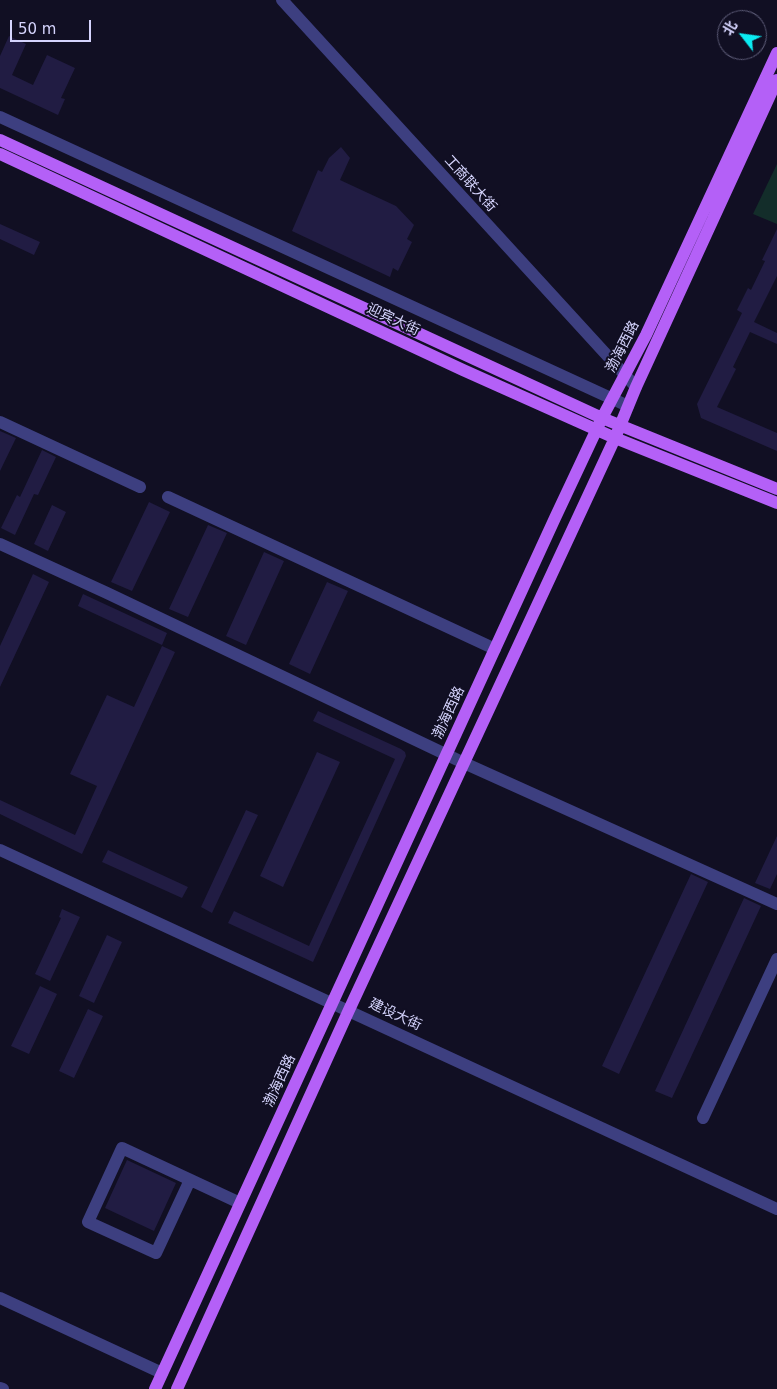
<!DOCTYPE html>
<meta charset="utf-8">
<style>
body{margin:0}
#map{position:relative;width:777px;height:1389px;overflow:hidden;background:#110f23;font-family:"DejaVu Sans","Noto Sans SC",sans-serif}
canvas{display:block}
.north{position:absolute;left:717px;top:10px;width:50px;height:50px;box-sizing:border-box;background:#110f23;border:1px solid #5f5e7a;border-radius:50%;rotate:300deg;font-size:14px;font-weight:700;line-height:20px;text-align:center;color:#d5d4fd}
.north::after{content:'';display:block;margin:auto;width:18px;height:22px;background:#0bebf1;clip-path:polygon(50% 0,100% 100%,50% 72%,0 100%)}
.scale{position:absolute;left:10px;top:20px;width:81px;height:22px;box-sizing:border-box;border:2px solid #d5d4fd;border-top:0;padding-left:6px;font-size:15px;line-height:18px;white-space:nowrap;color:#d5d4fd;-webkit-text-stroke:4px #110f23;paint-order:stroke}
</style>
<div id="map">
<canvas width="777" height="1389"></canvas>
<div class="north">北</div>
<div class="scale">50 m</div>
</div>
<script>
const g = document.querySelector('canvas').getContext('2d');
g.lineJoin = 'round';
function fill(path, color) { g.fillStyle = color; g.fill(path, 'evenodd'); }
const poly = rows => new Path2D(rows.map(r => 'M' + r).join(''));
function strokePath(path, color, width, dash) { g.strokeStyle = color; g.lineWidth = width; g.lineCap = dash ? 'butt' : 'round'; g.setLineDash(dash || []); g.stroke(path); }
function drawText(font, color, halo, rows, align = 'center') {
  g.font = font + ' "DejaVu Sans","Noto Sans SC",sans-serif'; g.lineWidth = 4; g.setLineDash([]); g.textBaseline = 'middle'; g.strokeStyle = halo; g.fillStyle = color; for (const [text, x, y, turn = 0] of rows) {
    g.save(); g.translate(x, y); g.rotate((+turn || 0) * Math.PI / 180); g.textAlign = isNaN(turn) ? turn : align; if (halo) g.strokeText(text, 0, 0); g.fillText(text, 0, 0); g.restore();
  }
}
const green = poly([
 [777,164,777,224,753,214]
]);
const building = poly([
 [9,36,26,44,12,75,33,85,47,55,75,68,61,98,65,99,58,115,0,88,0,56],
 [341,147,350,158,340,180,396,206,414,225,407,239,412,242,398,271,393,268,390,277,292,231,318,170,322,172,329,158],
 [0,224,40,242,34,255,0,239],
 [777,229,777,276,754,322,777,333,777,344,750,332,733,367,736,369,717,407,777,433,777,451,701,418,697,404,742,313,737,310,748,288,751,290,765,261,762,260],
 [0,431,16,438,0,471],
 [42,450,56,457,38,495,34,494,15,535,1,528,17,495,20,497],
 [149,502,170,512,132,591,111,582],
 [52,505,66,512,48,551,34,544],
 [208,525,227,533,188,617,169,609],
 [264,552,284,561,246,645,226,636],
 [33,574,49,582,0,687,0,646],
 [327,582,348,591,310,674,289,664],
 [83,594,167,633,162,645,78,606],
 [162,646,175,652,82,854,0,814,0,800,75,835,97,786,70,774,107,695,134,707],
 [318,711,401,749,405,752,406,756,313,962,228,923,234,911,309,946,395,759,313,721],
 [317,752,340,762,283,887,260,876],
 [246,810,258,815,212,913,201,907],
 [777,836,777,874,770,889,755,883],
 [108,850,188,887,182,898,102,862],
 [691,874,708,882,619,1074,602,1066],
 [744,898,761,906,672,1098,655,1091],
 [62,909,80,917,50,981,35,974,61,918,59,917],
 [107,935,122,942,94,1003,79,996],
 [40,986,57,994,29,1054,11,1046],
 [88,1009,103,1016,74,1078,59,1071],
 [127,1160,176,1183,154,1231,105,1208]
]);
const minor = poly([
 [282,0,636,387],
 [0,117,628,406],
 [0,422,140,487],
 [168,497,495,649],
 [0,544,107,593,464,763,777,904],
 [0,850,777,1209],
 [703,1118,777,959],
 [190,1180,156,1253,88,1222,122,1148,240,1203],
 [0,1298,162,1373],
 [0,1388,3,1389]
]);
const major = poly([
 [0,140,602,418,777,489],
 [0,154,463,370,615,438,777,503],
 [155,1389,555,518,602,418,646,335,777,53],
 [177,1389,349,1010,615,438,636,387,777,80]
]);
const streetNames = [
 ["工商联大街",470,184,48],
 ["迎宾大街",393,320,25],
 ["渤海西路",623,347,-63],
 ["渤海西路",449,713,-65],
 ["建设大街",395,1015,25],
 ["渤海西路",280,1081,-65]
];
fill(green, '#132d2a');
fill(building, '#211c43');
strokePath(minor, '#3d3f80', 12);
strokePath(major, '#b460f7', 12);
drawText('14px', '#d5d4fd', '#110f23', streetNames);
</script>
